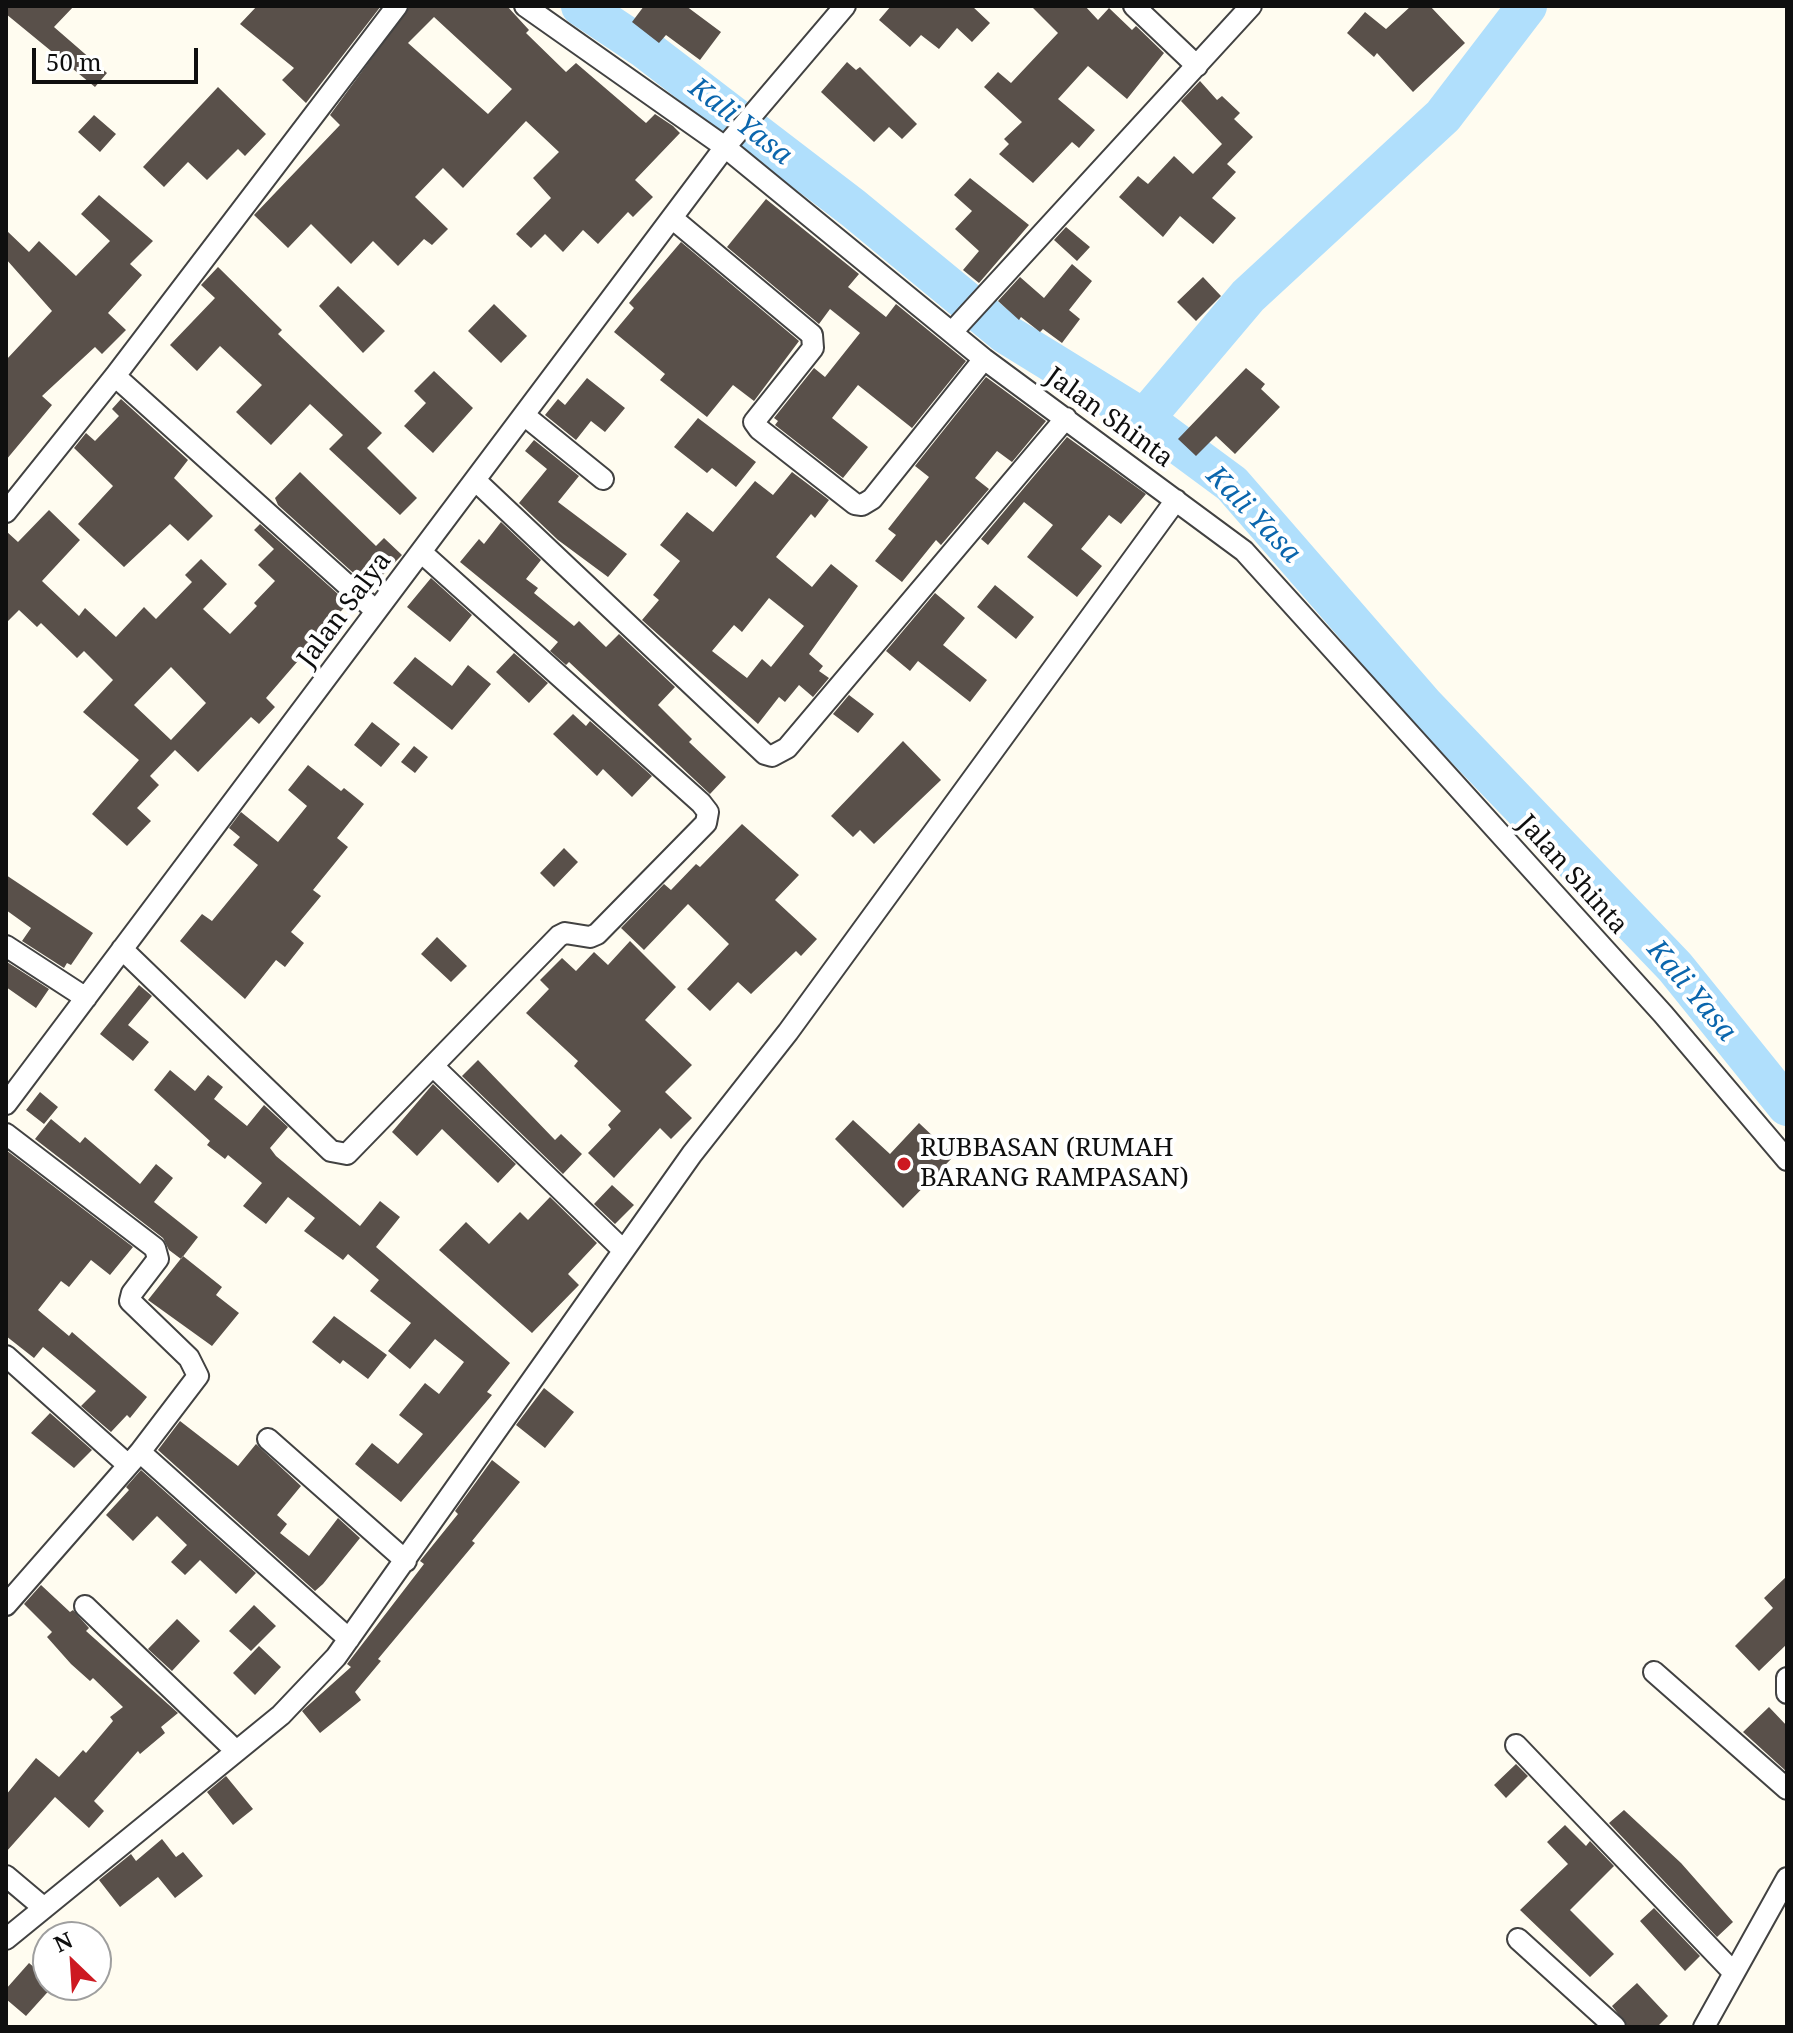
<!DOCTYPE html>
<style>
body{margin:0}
#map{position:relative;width:1793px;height:2033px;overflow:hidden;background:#fffcf0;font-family:"Noto Serif",serif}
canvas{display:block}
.frame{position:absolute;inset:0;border:8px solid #0f0f0f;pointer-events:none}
.north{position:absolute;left:32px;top:1921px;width:80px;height:80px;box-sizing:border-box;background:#fff;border:2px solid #9f9f9f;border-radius:50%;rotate:335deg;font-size:22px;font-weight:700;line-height:32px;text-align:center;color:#0f0f0f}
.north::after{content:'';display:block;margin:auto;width:28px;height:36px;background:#cd1921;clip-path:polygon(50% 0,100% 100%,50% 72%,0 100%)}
.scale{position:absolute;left:32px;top:48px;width:166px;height:36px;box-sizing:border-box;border:4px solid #0f0f0f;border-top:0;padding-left:10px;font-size:24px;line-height:28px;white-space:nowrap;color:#0f0f0f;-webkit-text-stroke:6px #fff;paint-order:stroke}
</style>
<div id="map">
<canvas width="1793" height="2033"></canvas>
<div class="frame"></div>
<div class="north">N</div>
<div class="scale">50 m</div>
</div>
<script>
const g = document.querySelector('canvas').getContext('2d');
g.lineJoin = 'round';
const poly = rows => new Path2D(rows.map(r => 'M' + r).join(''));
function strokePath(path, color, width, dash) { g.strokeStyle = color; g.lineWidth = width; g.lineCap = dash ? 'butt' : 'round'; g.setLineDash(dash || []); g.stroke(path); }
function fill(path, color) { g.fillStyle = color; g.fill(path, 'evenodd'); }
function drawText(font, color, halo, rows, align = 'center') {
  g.font = font + ' "Noto Serif",serif'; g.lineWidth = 8; g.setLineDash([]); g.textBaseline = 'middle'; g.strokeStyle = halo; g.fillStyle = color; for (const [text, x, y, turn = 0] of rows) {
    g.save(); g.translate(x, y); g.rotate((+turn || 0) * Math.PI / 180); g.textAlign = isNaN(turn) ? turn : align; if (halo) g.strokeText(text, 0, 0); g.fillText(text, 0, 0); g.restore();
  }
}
const river = poly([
 [581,6,644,48,853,208,1006,334,1144,419,1232,484,1424,705,1675,967,1787,1106],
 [1144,419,1248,296,1443,116,1527,6]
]);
const building = poly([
 [6,6,74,6,54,27,107,73,95,87,6,14],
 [257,6,381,6,306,103,282,80,294,68,240,24],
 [410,6,507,6,529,30,526,33,566,72,576,63,646,123,655,114,673,126,680,133,635,180,653,197,633,217,628,212,598,244,583,230,563,252,545,234,531,248,516,234,551,198,533,178,559,152,526,121,463,188,443,168,415,197,448,229,432,245,424,239,398,266,373,241,351,264,311,224,288,248,254,215,340,125,330,115],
 [434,17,512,89,488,114,408,43],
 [644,6,686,6,721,32,700,60,666,35,659,43,632,22],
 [891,6,972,6,990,23,972,42,957,28,939,49,921,35,910,47,879,20],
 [1031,6,1085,6,1098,20,1109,8,1132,30,1136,26,1164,53,1127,99,1088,66,1058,99,1095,130,1079,148,1072,142,1033,183,999,154,1009,144,1004,139,1022,122,984,87,998,72,1011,83,1058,33],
 [1411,6,1430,6,1465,43,1413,92,1377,53,1374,57,1347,33,1365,12,1386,29],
 [847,62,856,70,860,67,917,124,902,139,889,127,874,142,821,92],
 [1200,81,1217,100,1222,96,1240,113,1234,119,1253,137,1227,164,1236,172,1212,198,1236,218,1213,244,1180,216,1163,237,1119,197,1138,176,1148,184,1174,156,1193,174,1222,144,1181,101],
 [218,87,266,134,245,156,238,149,207,180,188,162,164,187,143,167],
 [94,115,116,134,100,152,78,132],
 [970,178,1029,225,979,283,963,270,979,251,955,229,972,211,954,195],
 [99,195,153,241,130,264,142,275,108,313,126,330,102,354,95,347,42,396,52,405,6,460,6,360,52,311,6,259,6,230,29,252,39,241,76,276,110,241,81,214],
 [766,199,859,274,848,287,886,317,896,304,966,361,912,428,858,385,832,418,868,447,843,478,775,425,778,421,774,418,814,368,825,377,860,333,830,309,819,324,727,247],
 [1066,227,1090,247,1077,261,1054,240],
 [681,242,799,341,754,401,733,385,707,417,660,380,665,374,614,332,634,308,629,303],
 [1072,264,1092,281,1069,310,1080,319,1062,343,1043,329,1040,332,1021,317,1019,320,998,301,1020,277,1044,298],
 [218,267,282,330,278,334,382,433,367,448,417,498,400,515,329,449,343,435,310,404,271,445,236,412,262,385,220,346,197,371,170,345,215,298,201,285],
 [1203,277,1221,296,1196,321,1177,302],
 [338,286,385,331,363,353,319,306],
 [494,304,527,336,501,363,468,331],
 [1246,368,1265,384,1261,389,1280,407,1235,454,1216,436,1196,456,1178,439],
 [434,371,473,408,433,453,404,426,426,403,414,391],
 [986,377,1046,421,1012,462,997,451,975,478,989,489,941,545,936,540,902,582,875,561,896,535,888,529,929,477,915,466],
 [587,378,625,408,605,432,591,421,576,440,545,415,558,399,565,405],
 [121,399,188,460,174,478,213,516,188,541,170,524,124,567,78,524,113,486,74,448,86,433,95,441,119,416,112,409],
 [698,418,756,462,736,487,712,468,707,473,674,447],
 [1067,437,1146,494,1121,524,1109,515,1081,549,1102,566,1077,597,1027,557,1053,525,1024,502,988,545,981,539],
 [534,440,579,476,558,502,627,554,608,577,558,540,519,503,547,469,525,451],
 [300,472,376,546,384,538,402,555,370,588,278,505,275,498],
 [792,472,829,500,815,518,811,514,776,557,812,587,831,564,858,586,809,654,823,666,819,671,829,678,813,697,799,685,785,702,779,697,758,724,642,620,659,600,653,595,680,561,660,545,687,512,713,532,755,481,773,495],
 [769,598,804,626,771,667,762,659,747,678,712,651,734,625,742,632],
 [49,510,80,540,42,581,79,616,85,608,116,637,144,607,156,619,192,582,185,575,201,559,227,584,203,609,230,634,257,606,254,603,275,581,258,565,274,549,254,530,260,524,348,603,266,698,275,707,259,724,251,717,198,772,175,750,150,776,159,785,137,808,151,821,127,846,92,814,139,760,83,712,113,680,84,651,77,658,41,623,37,627,19,610,6,623,6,531,18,542],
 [171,667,206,703,171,740,134,705],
 [501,522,541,560,526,579,538,588,534,593,574,626,579,621,606,647,619,634,675,687,658,705,692,739,689,742,726,777,710,794,569,662,566,665,550,651,558,642,460,562,479,539,484,544],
 [431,578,472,615,450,642,407,607],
 [995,585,1034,617,1016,639,977,607],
 [935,593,965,618,943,645,987,680,970,702,918,661,910,671,886,651],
 [514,653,548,683,529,703,496,672],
 [415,657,452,686,468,665,491,684,452,730,393,683],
 [849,695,874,714,858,733,833,714],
 [573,714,586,726,590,721,652,776,632,797,603,769,597,776,553,734],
 [372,722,400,744,381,767,354,745],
 [903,741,941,780,874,844,860,830,853,837,831,816],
 [414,746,428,757,415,773,401,762],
 [308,765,341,791,344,788,364,804,337,838,348,847,313,890,321,896,291,932,304,943,285,967,276,960,245,999,180,941,202,914,212,921,258,865,233,845,240,837,229,828,241,812,278,842,307,806,288,790],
 [742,824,799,875,775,900,817,939,801,956,796,951,751,994,738,982,710,1011,687,989,729,944,688,904,644,950,621,928,664,884,671,890,696,864,700,867],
 [564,848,578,862,554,887,540,873],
 [6,875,93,933,71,965,67,963,64,968,22,941,31,928,6,910],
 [437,937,467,966,451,982,421,954],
 [630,941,676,987,645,1020,692,1065,665,1092,692,1118,671,1139,660,1128,614,1178,588,1153,611,1129,608,1125,621,1111,574,1066,578,1061,526,1013,549,989,540,980,562,958,576,971,594,952,608,965],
 [7,962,49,989,36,1008,6,987],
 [139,985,152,996,128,1025,149,1042,133,1061,100,1034],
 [478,1060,555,1140,561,1134,582,1154,563,1174,462,1076],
 [170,1070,195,1091,208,1075,223,1087,214,1099,247,1126,264,1105,288,1127,270,1148,276,1156,360,1226,380,1201,400,1217,376,1247,510,1363,487,1392,492,1395,401,1502,355,1464,372,1443,398,1464,423,1434,399,1415,425,1383,439,1394,464,1362,435,1339,410,1369,388,1351,411,1323,370,1291,379,1280,348,1254,343,1260,304,1231,315,1218,288,1197,266,1224,243,1206,262,1183,228,1155,225,1159,207,1145,210,1141,154,1090],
 [433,1084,516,1164,498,1183,442,1129,417,1156,392,1132],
 [40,1092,58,1107,44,1124,26,1110],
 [51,1119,80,1143,85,1137,140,1184,156,1164,173,1178,154,1202,198,1237,181,1259,169,1250,163,1238,35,1139],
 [853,1120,890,1154,919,1123,954,1156,903,1208,835,1139],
 [6,1150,133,1247,110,1275,91,1260,69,1287,61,1281,38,1310,69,1336,72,1332,147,1397,130,1418,127,1415,111,1432,81,1406,96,1391,43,1347,34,1358,6,1336],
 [612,1185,634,1205,615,1224,594,1204],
 [550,1197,597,1243,568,1274,579,1285,532,1333,439,1250,466,1222,489,1244,520,1212,528,1220],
 [183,1256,222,1287,216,1295,239,1313,212,1346,148,1300],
 [334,1316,387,1355,368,1379,343,1360,340,1364,312,1342],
 [544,1388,574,1412,545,1448,516,1425],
 [50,1413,92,1450,74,1468,31,1433],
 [180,1421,238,1466,256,1444,301,1486,277,1515,287,1524,280,1533,309,1556,338,1518,360,1538,323,1584,315,1591,158,1450],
 [492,1460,520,1482,472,1541,475,1543,378,1659,381,1661,355,1692,361,1700,320,1733,302,1711,351,1667,347,1664,424,1564,420,1561,458,1514,455,1511],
 [141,1470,256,1573,236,1594,200,1560,185,1575,171,1562,187,1545,157,1516,133,1541,106,1515,129,1490,126,1487],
 [1787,1576,1787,1644,1759,1671,1735,1646,1773,1608,1764,1598],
 [41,1585,70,1612,73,1610,89,1628,86,1631,178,1713,161,1727,165,1733,140,1754,138,1751,94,1801,104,1811,89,1828,55,1797,6,1852,6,1795,36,1758,59,1777,83,1750,86,1753,113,1721,110,1717,123,1707,93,1678,90,1681,71,1664,47,1637,52,1632,24,1604],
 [254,1605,276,1626,251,1651,229,1631],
 [177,1619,200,1641,172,1671,148,1649],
 [259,1646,281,1667,255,1695,233,1673],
 [1769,1707,1787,1726,1787,1772,1743,1732],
 [1516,1764,1528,1776,1506,1798,1494,1785],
 [226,1776,253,1809,233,1825,207,1792],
 [1624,1810,1681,1863,1733,1922,1717,1937,1609,1823],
 [1565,1825,1586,1846,1590,1841,1614,1866,1570,1910,1614,1954,1590,1977,1520,1910,1568,1864,1547,1842],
 [162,1839,176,1857,183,1852,203,1876,175,1898,158,1877,120,1907,99,1880,131,1854,136,1861],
 [1654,1908,1700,1956,1685,1971,1640,1921],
 [29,1963,48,1979,48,1985,54,1985,26,2016,6,1999,6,1989],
 [1637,1983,1668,2016,1657,2027,1628,2027,1612,2006]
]);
const minor = poly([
 [525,6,725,147,984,359,1244,551,1663,1014,1787,1160],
 [1134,6,1197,66],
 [672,218,812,335,813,348,754,422,759,429,855,504,862,505,872,499,984,359],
 [952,332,1251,6],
 [115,376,376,611],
 [524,415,603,479],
 [475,480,765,754,772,756,787,748,1066,418],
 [6,512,115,376,397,6],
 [6,946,86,998],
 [122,949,331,1151,347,1154,559,936,565,933,590,937,597,934,706,823,708,812,701,803,421,552],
 [434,1067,623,1250],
 [6,1104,725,147,845,6],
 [6,1134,155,1248,158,1259,132,1293,130,1301,189,1358,198,1376,140,1452,6,1605],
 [6,1356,128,1465],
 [268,1439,406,1561],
 [140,1452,349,1639],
 [85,1606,236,1751],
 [1654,1672,1787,1789],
 [1787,1678,1787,1693],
 [1516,1745,1734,1973],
 [6,1876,44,1908],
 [6,1939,281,1715,336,1657,692,1154,788,1032,1176,500],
 [1518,1939,1615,2027],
 [1704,2027,1787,1878]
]);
const markers = [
 [904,1164,8,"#cd1921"]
];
const streetNames = [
 ["Jalan Shinta",1109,418,36],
 ["Jalan Salya",345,610,-53],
 ["Jalan Shinta",1572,875,48]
];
const poiNames = [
 ["RUBBASAN (RUMAH",920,1149],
 ["BARANG RAMPASAN)",920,1179]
];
const waterNames = [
 ["Kali Yasa",740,122,38],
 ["Kali Yasa",1253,515,46],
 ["Kali Yasa",1691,991,50]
];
strokePath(river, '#b0dffc', 40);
fill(building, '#59504a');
strokePath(minor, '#424242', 24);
strokePath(minor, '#fff', 20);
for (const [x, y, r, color] of markers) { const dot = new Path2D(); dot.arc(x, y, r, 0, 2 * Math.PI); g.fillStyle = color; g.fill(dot); strokePath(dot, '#fff', 3); }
drawText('26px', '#0f0f0f', '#fff', streetNames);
drawText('26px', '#0f0f0f', '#fff', poiNames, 'left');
drawText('italic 28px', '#0b66ad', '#fff', waterNames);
</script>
